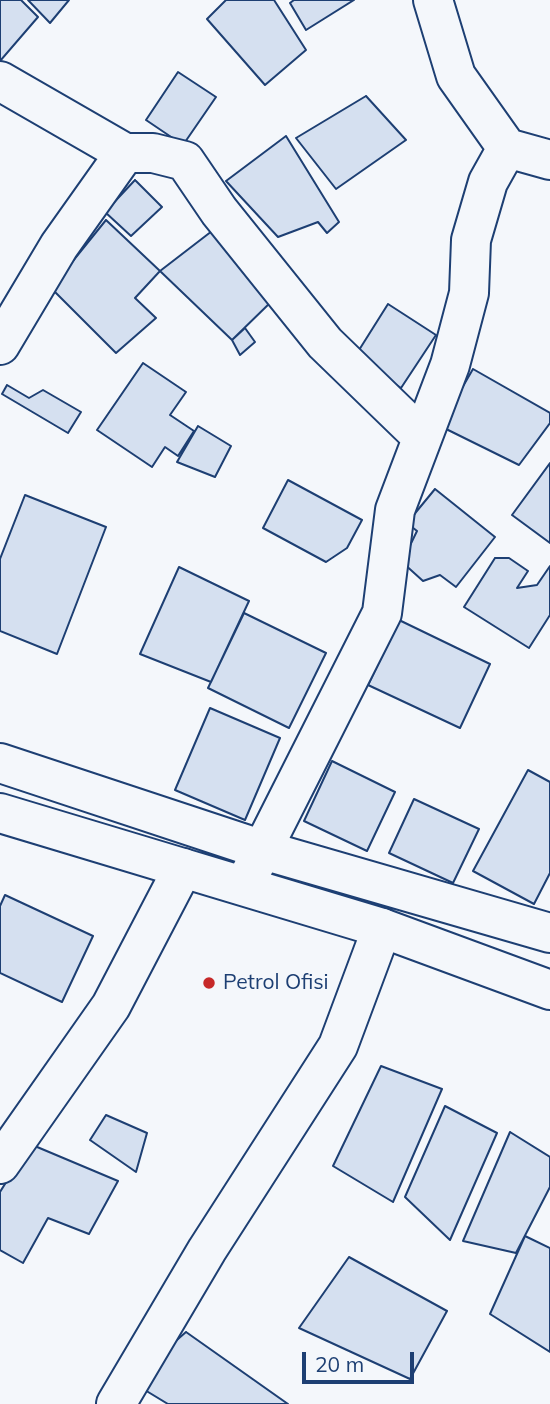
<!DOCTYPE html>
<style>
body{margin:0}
#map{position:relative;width:550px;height:1404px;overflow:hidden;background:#f4f7fb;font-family:Mulish,sans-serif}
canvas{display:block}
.scale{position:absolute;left:302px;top:1352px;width:112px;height:32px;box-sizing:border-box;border:4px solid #1d3f73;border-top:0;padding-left:9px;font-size:21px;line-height:24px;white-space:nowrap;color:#1d3f73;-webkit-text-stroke:5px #f4f7fb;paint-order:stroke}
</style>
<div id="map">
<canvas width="550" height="1404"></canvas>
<div class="scale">20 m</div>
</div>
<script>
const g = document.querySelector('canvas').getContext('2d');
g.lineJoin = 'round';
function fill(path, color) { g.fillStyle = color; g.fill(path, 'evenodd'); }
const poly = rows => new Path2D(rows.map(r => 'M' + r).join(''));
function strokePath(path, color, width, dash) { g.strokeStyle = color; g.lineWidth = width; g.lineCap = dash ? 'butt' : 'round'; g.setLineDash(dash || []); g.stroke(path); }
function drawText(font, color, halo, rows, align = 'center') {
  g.font = font + ' Mulish,sans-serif'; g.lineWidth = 5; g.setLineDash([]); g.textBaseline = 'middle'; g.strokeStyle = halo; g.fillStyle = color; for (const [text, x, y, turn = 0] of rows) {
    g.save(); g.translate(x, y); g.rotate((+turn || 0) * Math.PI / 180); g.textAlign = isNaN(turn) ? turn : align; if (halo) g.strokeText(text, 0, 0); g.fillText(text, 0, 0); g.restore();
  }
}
const building = poly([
 [0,0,21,0,38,17,0,61,0,0],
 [28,0,69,0,50,23,28,0],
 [226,0,274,0,306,50,265,85,207,19,226,0],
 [294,0,354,0,306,30,290,3,294,0],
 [178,72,216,97,183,145,146,120,178,72],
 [366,96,406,140,336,189,296,138,366,96],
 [286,136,339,222,327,233,318,222,278,237,226,181,286,136],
 [135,180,162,207,131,236,105,212,135,180],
 [106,220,160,271,135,298,156,318,116,353,51,288,106,220],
 [212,231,274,299,232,340,160,271,212,231],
 [388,304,436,335,401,388,354,358,388,304],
 [245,328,255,342,240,355,232,340,245,328],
 [143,363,186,392,170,415,194,431,178,456,165,447,152,467,97,430,143,363],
 [473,369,550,413,550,423,519,465,440,426,473,369],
 [7,385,29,398,43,390,81,412,68,433,2,394,7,385],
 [198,426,231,446,215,477,177,462,198,426],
 [550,463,550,543,512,515,550,463],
 [288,480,362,520,347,548,326,562,263,528,288,480],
 [435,489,495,537,456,587,440,575,423,581,402,562,417,531,407,523,435,489],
 [25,495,106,527,57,654,0,631,0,559,25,495],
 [495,558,509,558,528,571,517,588,537,585,550,566,550,615,529,648,464,607,495,558],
 [179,567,249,601,211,682,140,654,179,567],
 [244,613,326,653,289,728,208,688,244,613],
 [399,620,490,664,460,728,368,685,399,620],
 [210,708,280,738,245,820,175,790,210,708],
 [332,761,395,792,367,851,304,821,332,761],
 [528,770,550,782,550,873,534,904,473,871,528,770],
 [414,799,479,829,453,883,389,853,414,799],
 [5,895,93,936,62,1002,0,973,0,906,5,895],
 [381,1066,442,1089,393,1202,333,1166,381,1066],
 [445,1106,497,1133,450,1240,405,1197,445,1106],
 [106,1115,147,1133,136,1172,90,1140,106,1115],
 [510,1132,550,1157,550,1187,516,1253,463,1241,510,1132],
 [30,1144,118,1181,89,1234,48,1218,23,1263,0,1250,0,1192,30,1144],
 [525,1236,550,1248,550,1352,490,1314,525,1236],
 [349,1257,447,1311,410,1379,299,1328,349,1257],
 [186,1332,288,1404,168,1404,130,1381,186,1332]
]);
const minor = poly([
 [433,0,456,76,507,148,550,160],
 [0,81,125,153],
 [0,345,59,246,125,153,153,153,185,161,219,211,325,343,421,436],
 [247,880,382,613,395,510,450,365,469,293,471,240,488,182,507,148],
 [0,1164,111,1006,183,868],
 [116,1404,207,1250,338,1046,382,928]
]);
const highway = poly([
 [0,763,263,850,550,933],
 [0,813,382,928,550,990]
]);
const markers = [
 [209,983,7,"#c62828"]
];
const poiNames = [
 ["Petrol Ofisi",223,983]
];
fill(building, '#d5e0f0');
strokePath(building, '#1d3f73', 2);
strokePath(minor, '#1d3f73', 42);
strokePath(highway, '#1d3f73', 42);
strokePath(minor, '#f4f7fb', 38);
strokePath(highway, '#f4f7fb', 38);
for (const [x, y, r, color] of markers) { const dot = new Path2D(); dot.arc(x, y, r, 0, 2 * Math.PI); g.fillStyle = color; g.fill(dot); strokePath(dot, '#f4f7fb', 2.5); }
drawText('21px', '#1d3f73', '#f4f7fb', poiNames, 'left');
</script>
